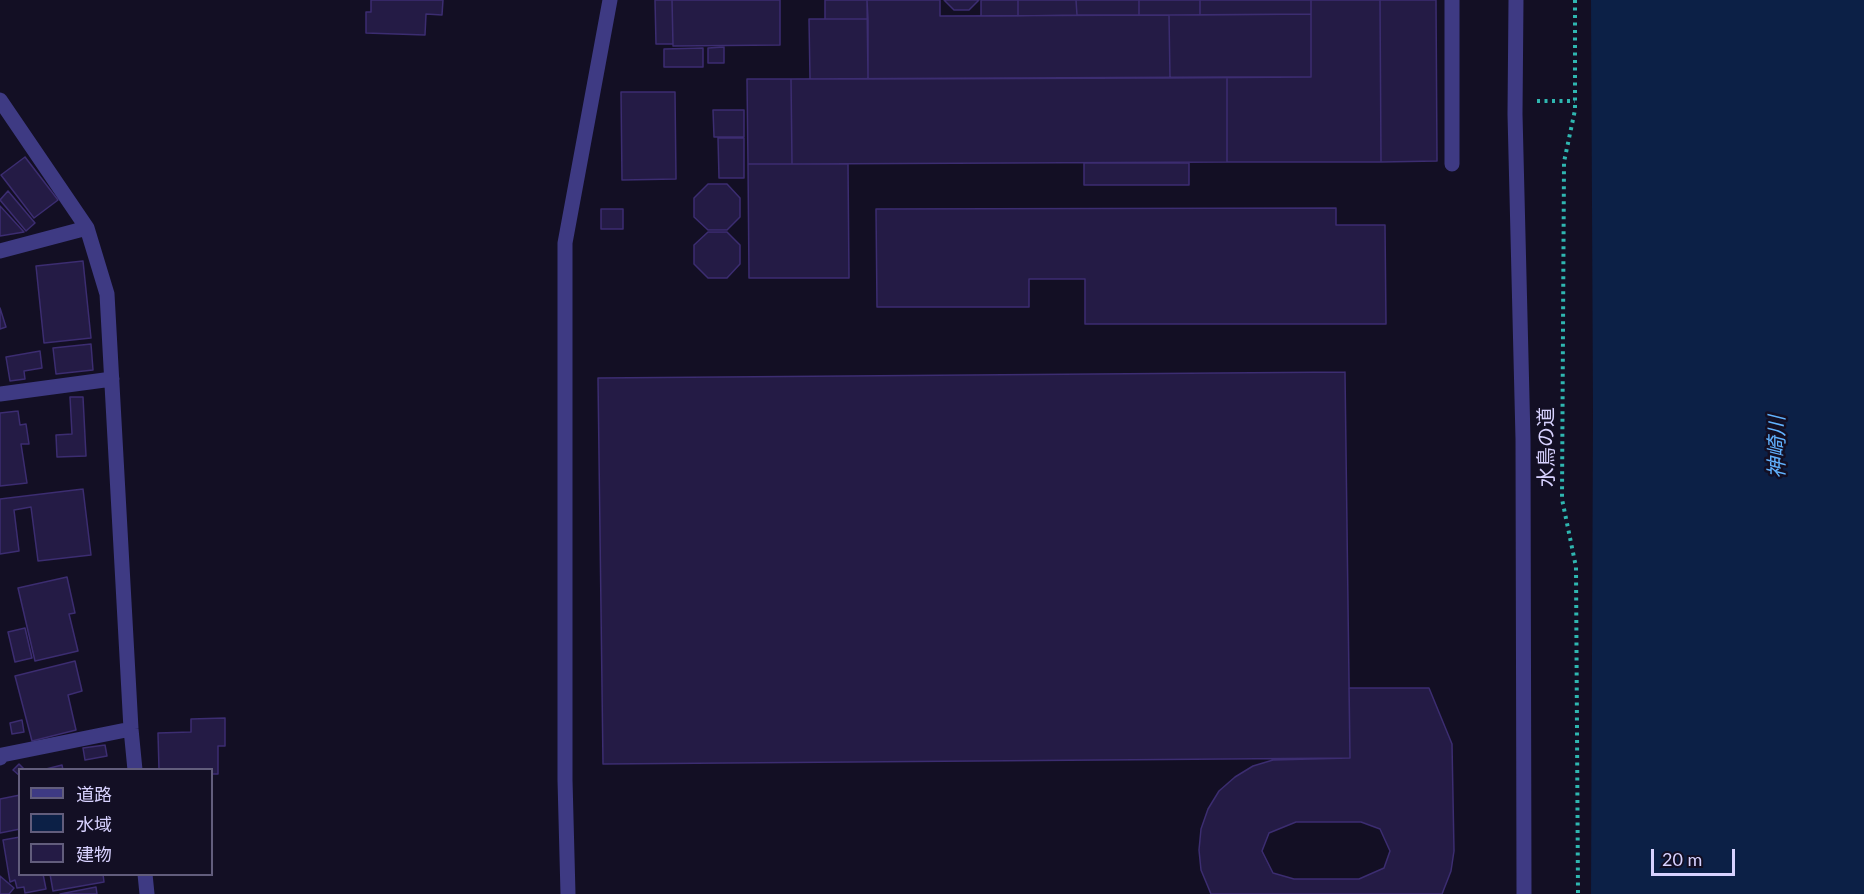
<!DOCTYPE html>
<meta charset="utf-8">
<style>
body{margin:0}
#map{position:relative;width:1864px;height:894px;overflow:hidden;background:#130f24;font-family:Lato,"Noto Sans JP",sans-serif}
canvas{display:block}
.legend{position:absolute;left:18px;top:768px;width:195px;height:108px;box-sizing:border-box;background:#130f24;border:2px solid #625d7c;margin:0;padding:8px 10px;list-style:none;font-size:18px;color:#d8d2ff}
.legend li{display:flex;align-items:center;gap:12px;height:30px}
.legend b{width:30px;border:2px solid #625d7c}
.scale{position:absolute;left:1651px;top:849px;width:84px;height:27px;box-sizing:border-box;border:3px solid #d8d2ff;border-top:0;padding-left:8px;font-size:18px;line-height:21px;white-space:nowrap;color:#d8d2ff;-webkit-text-stroke:4px #130f24;paint-order:stroke}
</style>
<div id="map">
<canvas width="1864" height="894"></canvas>
<ul class="legend">
<li><b style="height:8px;background:#3e3a83"></b>道路</li>
<li><b style="height:16px;background:#0c2046"></b>水域</li>
<li><b style="height:16px;background:#241b45"></b>建物</li>
</ul>
<div class="scale">20 m</div>
</div>
<script>
const g = document.querySelector('canvas').getContext('2d');
g.lineJoin = 'round';
function fill(path, color) { g.fillStyle = color; g.fill(path, 'evenodd'); }
const poly = rows => new Path2D(rows.map(r => 'M' + r).join(''));
function strokePath(path, color, width, dash) { g.strokeStyle = color; g.lineWidth = width; g.lineCap = dash ? 'butt' : 'round'; g.setLineDash(dash || []); g.stroke(path); }
function drawText(font, color, halo, rows, align = 'center') {
  g.font = font + ' Lato,"Noto Sans JP",sans-serif'; g.lineWidth = 5; g.setLineDash([]); g.textBaseline = 'middle'; g.strokeStyle = halo; g.fillStyle = color; for (const [text, x, y, turn = 0] of rows) {
    g.save(); g.translate(x, y); g.rotate((+turn || 0) * Math.PI / 180); g.textAlign = isNaN(turn) ? turn : align; if (halo) g.strokeText(text, 0, 0); g.fillText(text, 0, 0); g.restore();
  }
}
const water = poly([
 [1591,0,1864,0,1864,894,1591,894,1593,413]
]);
const building = poly([
 [371,0,443,0,442,15,426,14,425,35,366,33,366,12,371,12,371,0],
 [655,0,672,0,673,44,656,44,655,0],
 [672,0,780,0,780,45,673,46,672,0],
 [825,0,867,0,868,19,825,19,825,0],
 [867,0,940,0,940,16,1169,15,1170,78,868,79,867,0],
 [944,0,979,0,969,10,954,10,944,0],
 [981,0,1018,0,1018,16,981,16,981,0],
 [1018,0,1076,0,1077,15,1018,16,1018,0],
 [1076,0,1139,0,1139,15,1077,15,1076,0],
 [1139,0,1200,0,1200,15,1139,15,1139,0],
 [1200,0,1311,0,1311,14,1200,15,1200,0],
 [1311,0,1380,0,1381,162,1227,162,1227,77,1311,77,1311,0],
 [1380,0,1436,0,1437,161,1381,162,1380,0],
 [1311,14,1311,77,1170,78,1169,15,1311,14],
 [809,19,868,19,868,79,810,79,809,19],
 [724,47,724,63,708,63,708,48,724,47],
 [703,48,703,67,664,67,664,49,703,48],
 [1227,77,1227,162,792,164,791,79,1227,77],
 [747,79,791,79,792,164,748,164,747,79],
 [621,92,675,92,676,179,622,180,621,92],
 [713,110,744,110,744,137,714,137,713,110],
 [718,138,744,138,744,178,719,178,718,138],
 [25,157,58,200,34,218,1,175,25,157],
 [1084,163,1189,163,1189,185,1084,185,1084,163],
 [748,164,848,164,849,278,749,278,748,164],
 [708,184,727,184,740,198,740,217,727,230,708,230,694,217,694,198,708,184],
 [8,191,35,223,26,231,0,200,8,191],
 [0,206,24,232,0,236,0,206],
 [1336,208,1336,225,1385,225,1386,324,1085,324,1085,279,1029,279,1029,307,877,307,876,209,1336,208],
 [601,209,623,209,623,229,601,229,601,209],
 [708,232,727,232,740,245,740,264,727,278,708,278,694,264,694,245,708,232],
 [83,261,91,338,44,343,36,266,83,261],
 [0,308,6,327,0,329,0,308],
 [91,344,93,370,56,374,53,348,91,344],
 [40,351,42,368,24,371,25,379,10,381,6,357,40,351],
 [1345,372,1350,758,603,764,598,378,1345,372],
 [70,397,83,397,86,456,57,457,56,435,72,434,70,397],
 [18,411,20,425,26,424,29,444,21,444,27,483,0,486,0,413,18,411],
 [83,489,91,555,38,561,31,507,14,510,19,551,0,554,0,499,83,489],
 [67,577,75,613,69,614,78,651,35,661,18,588,67,577],
 [25,628,32,658,15,662,8,632,25,628],
 [75,661,82,691,68,695,76,730,32,741,15,676,75,661],
 [1349,688,1429,688,1452,744,1454,851,1451,871,1442,894,1211,894,1201,870,1199,850,1201,829,1208,809,1219,791,1235,777,1253,766,1273,760,1350,758,1349,688],
 [1296,822,1361,822,1380,829,1390,851,1384,868,1359,879,1294,879,1273,873,1262,851,1269,833,1296,822],
 [225,718,225,746,218,746,218,774,212,774,212,770,159,770,158,733,191,732,191,719,225,718],
 [22,720,24,732,12,734,10,723,22,720],
 [105,745,107,756,85,760,83,748,105,745],
 [19,764,25,770,20,770,20,776,13,770,19,764],
 [62,765,63,770,42,770,62,765],
 [20,795,20,829,0,833,0,799,20,795],
 [20,837,20,874,43,874,46,889,25,893,24,887,17,888,15,880,10,882,3,840,20,837],
 [50,874,103,874,104,882,53,891,50,874],
 [0,876,14,888,9,894,0,894,0,876],
 [96,887,97,894,60,894,96,887]
]);
const path = poly([
 [1575,0,1575,110,1564,162,1562,499,1576,567,1578,894],
 [1537,101,1575,101]
]);
const minor = poly([
 [1516,0,1515,114,1523,439,1524,894],
 [0,100,87,228,107,294,131,729,135,770],
 [1452,164,1452,0],
 [0,251,87,228],
 [0,394,112,379],
 [0,758,2,755,131,729],
 [145,874,147,894],
 [568,894,565,780,565,243,610,0]
]);
const streetNames = [
 ["水鳥の道",1547,447,-90]
];
const waterNames = [
 ["神崎川",1777,447,-90]
];
fill(water, '#0c2046');
fill(building, '#241b45');
strokePath(building, '#3c2d71', 1.5);
strokePath(path, '#2fb6b0', 4, [3, 4.5]);
strokePath(minor, '#3e3a83', 15);
drawText('20px', '#d8d2ff', '#130f24', streetNames);
drawText('italic 21px', '#61b2fe', '#130f24', waterNames);
</script>
